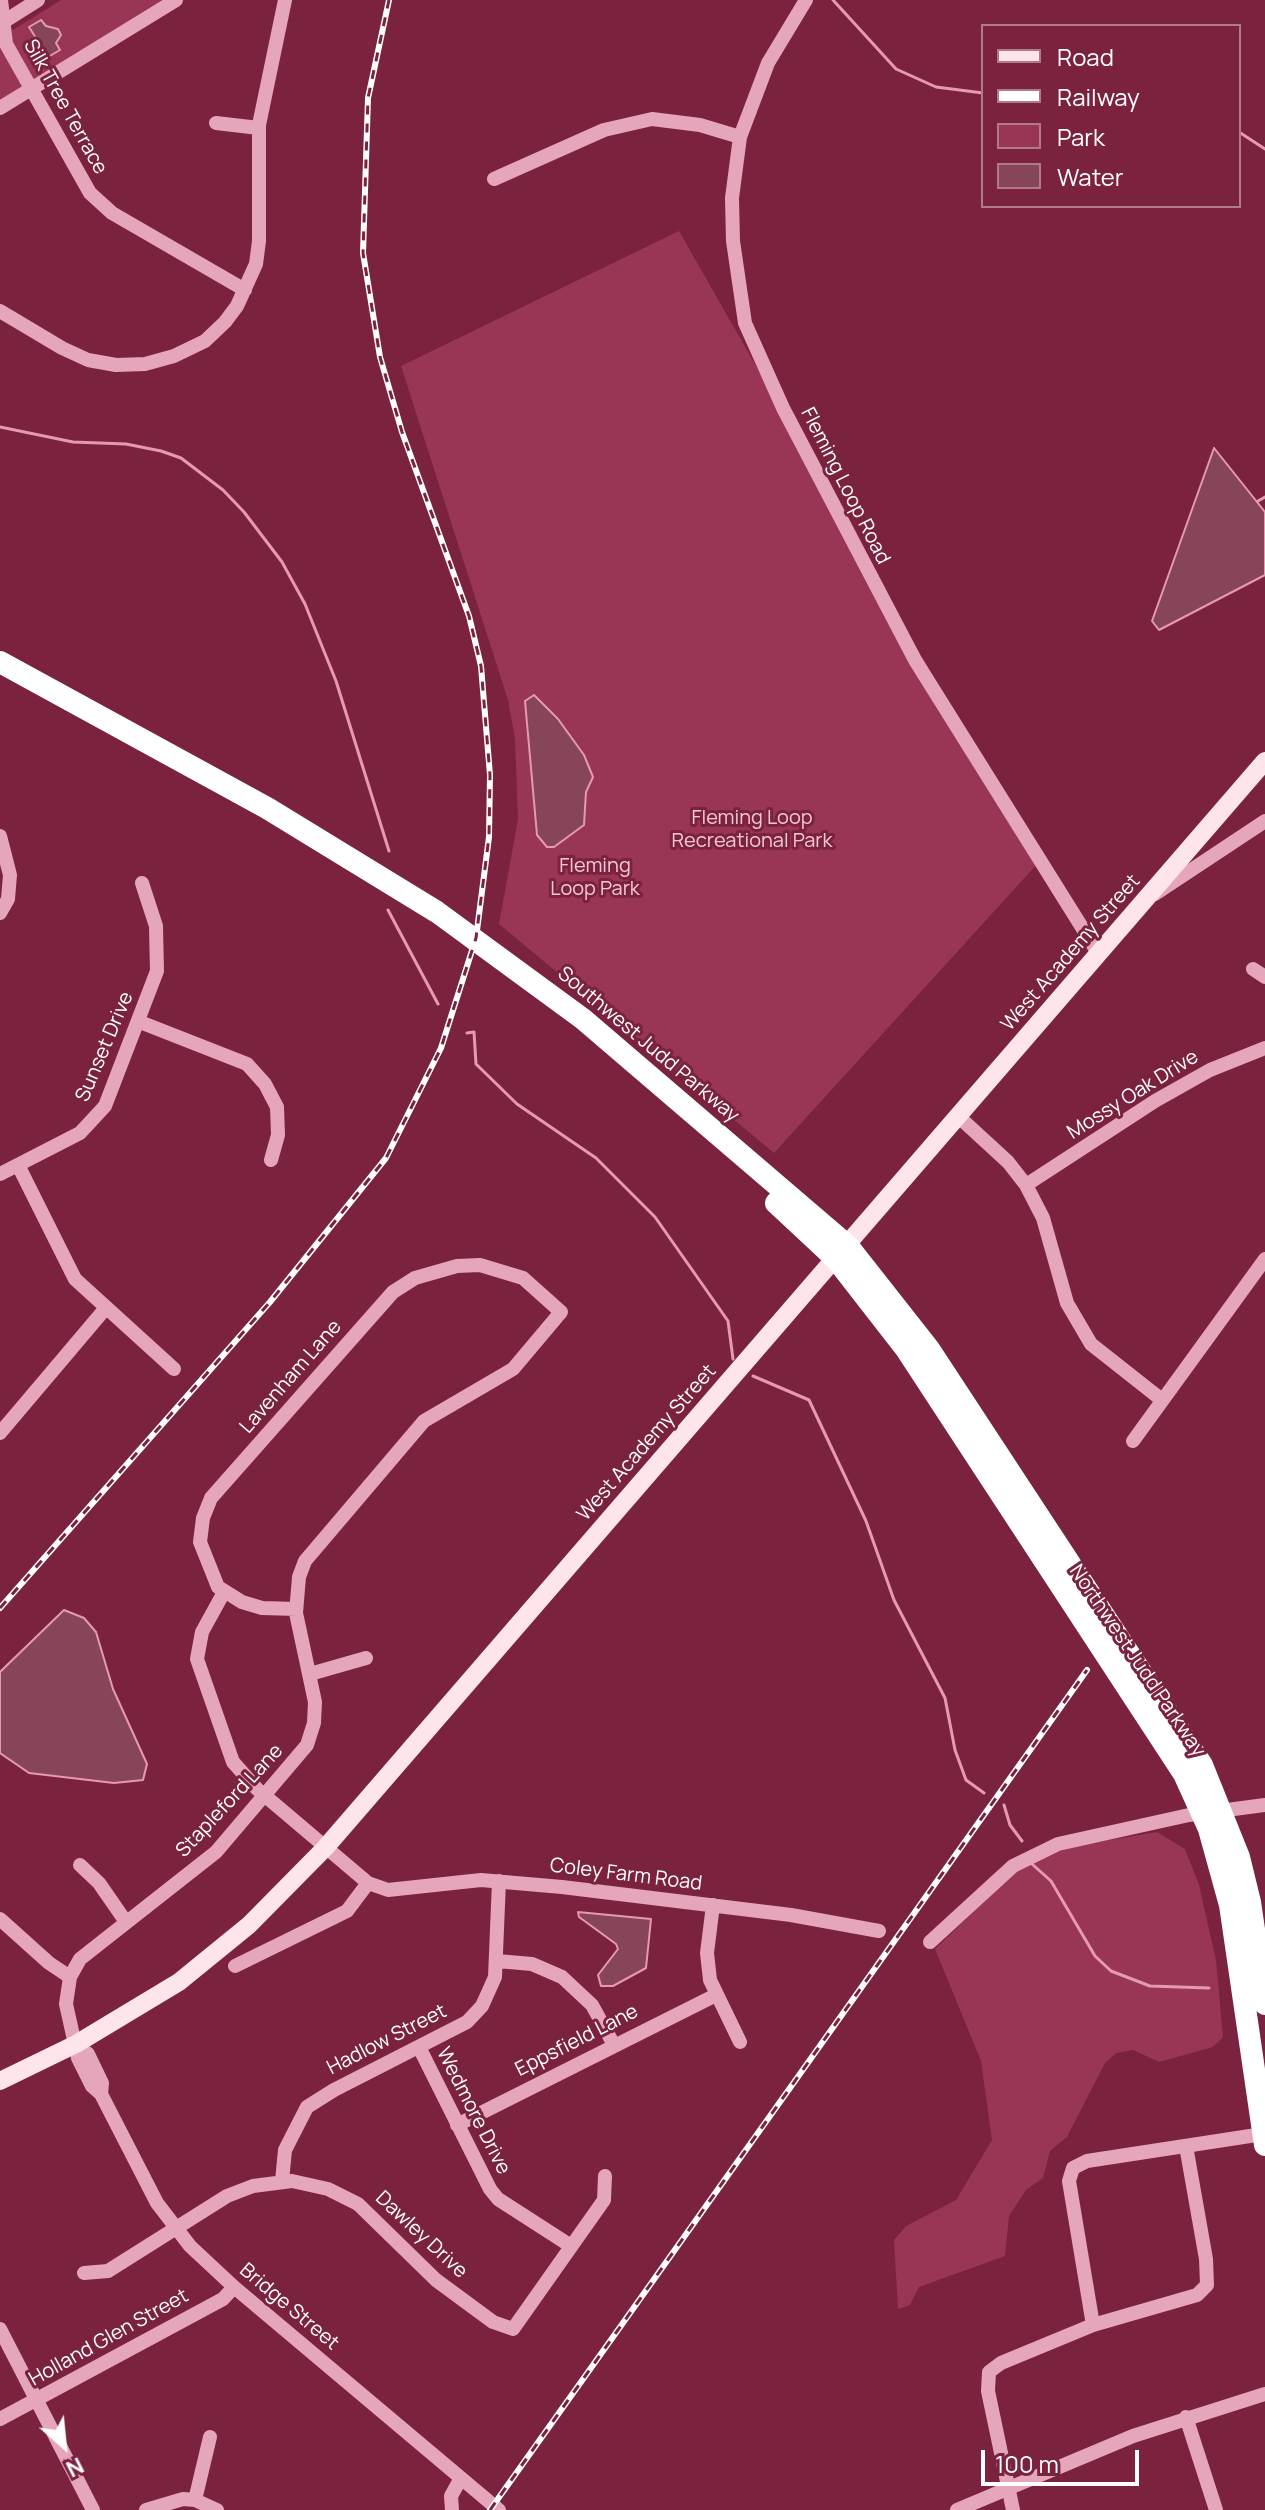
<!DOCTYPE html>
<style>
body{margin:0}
#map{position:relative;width:1265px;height:2510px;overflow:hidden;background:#7b223e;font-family:Manrope,sans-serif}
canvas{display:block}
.legend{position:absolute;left:981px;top:24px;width:260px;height:184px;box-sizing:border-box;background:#7b223e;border:2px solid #b07a8b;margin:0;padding:10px 14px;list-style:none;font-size:24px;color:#fff}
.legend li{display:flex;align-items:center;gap:16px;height:40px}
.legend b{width:40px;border:2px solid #b07a8b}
.north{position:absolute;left:24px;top:2406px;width:80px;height:80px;-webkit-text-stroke:6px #7b223e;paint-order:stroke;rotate:153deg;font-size:22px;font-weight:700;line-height:32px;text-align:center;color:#fff}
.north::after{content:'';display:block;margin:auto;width:28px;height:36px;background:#fff;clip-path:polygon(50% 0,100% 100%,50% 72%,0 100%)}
.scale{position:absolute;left:981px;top:2450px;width:158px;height:36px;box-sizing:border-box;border:4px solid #fff;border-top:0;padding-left:10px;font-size:24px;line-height:28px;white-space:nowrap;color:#fff;-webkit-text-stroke:6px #7b223e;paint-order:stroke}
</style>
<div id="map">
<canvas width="1265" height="2510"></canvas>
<ul class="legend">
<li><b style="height:10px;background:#fde5eb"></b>Road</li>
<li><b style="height:10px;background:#fff"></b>Railway</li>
<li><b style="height:22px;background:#993555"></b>Park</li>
<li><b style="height:22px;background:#874559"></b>Water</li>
</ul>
<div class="north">N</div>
<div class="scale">100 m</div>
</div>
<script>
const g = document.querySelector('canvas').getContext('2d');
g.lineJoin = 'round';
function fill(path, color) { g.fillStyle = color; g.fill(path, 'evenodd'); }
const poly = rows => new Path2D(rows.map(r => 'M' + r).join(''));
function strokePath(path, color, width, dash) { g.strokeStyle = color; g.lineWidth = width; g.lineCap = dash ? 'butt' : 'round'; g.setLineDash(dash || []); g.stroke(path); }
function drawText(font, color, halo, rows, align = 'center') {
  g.font = font + ' Manrope,sans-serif'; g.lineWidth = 6; g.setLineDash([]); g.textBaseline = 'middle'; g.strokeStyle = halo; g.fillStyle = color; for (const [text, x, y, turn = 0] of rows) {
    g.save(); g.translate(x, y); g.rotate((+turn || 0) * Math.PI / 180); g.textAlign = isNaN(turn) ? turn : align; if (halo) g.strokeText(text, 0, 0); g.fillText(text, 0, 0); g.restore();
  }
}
const green = poly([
 [61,0,166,0,0,104,0,38],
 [679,231,1039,862,774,1153,499,924,518,819,515,739,508,700,401,366],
 [1157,1832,1185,1849,1199,1885,1216,1960,1223,2037,1213,2047,1159,2062,1133,2050,1116,2053,1105,2063,1067,2137,1050,2151,1043,2178,1026,2190,1009,2216,1005,2256,919,2287,910,2305,898,2309,894,2240,906,2226,956,2200,992,2140,981,2061,935,1949,1017,1870,1045,1851]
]);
const water = poly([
 [41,20,46,26,58,29,61,35,56,43,60,50,48,57,29,27,41,20],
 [1214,448,1265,512,1265,575,1159,630,1152,621,1214,448],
 [534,695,558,719,584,755,593,777,586,792,584,825,554,847,547,847,537,835,525,701,534,695],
 [64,1610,84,1618,96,1632,113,1689,147,1764,143,1780,114,1783,29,1773,0,1753,0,1672,64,1610],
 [578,1912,651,1919,646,1968,613,1986,601,1986,598,1975,618,1949,616,1944,579,1917,578,1912]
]);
const stream = poly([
 [833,0,896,69,936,87,983,93],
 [1239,132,1265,149],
 [0,427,73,442,126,444,161,451,181,458,223,490,244,512,282,562,305,604,336,681,389,851],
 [1258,501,1265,497],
 [388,910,438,1004],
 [467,1033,474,1032,476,1064,517,1104,596,1158,655,1217,728,1321,733,1359],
 [753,1376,809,1400,866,1521,894,1600,945,1698,955,1750,966,1780,984,1793],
 [1004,1805,1010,1825,1022,1841],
 [1032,1864,1051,1881,1095,1956,1111,1971,1150,1986,1209,1988]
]);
const minor = poly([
 [1,0,6,44,90,193,112,213,245,290],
 [806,0,768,63,740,137,732,198,733,241,745,323,783,408,915,660,1098,953],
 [0,24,38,0],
 [0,108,176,0],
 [216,123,259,128],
 [494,179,604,130,652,119,700,125,740,137],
 [0,311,62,348,88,360,116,365,145,364,174,356,205,341,225,322,237,306,256,264,259,241,259,125,285,0],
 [0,836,10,875,8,899,0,913],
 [1155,894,1265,821],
 [1253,969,1265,977],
 [140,1022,247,1064,265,1084,277,1107,278,1135,271,1160],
 [959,1117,1008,1162,1026,1185,1043,1218,1067,1303,1091,1344,1162,1400],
 [18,1165,75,1279,174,1369],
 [0,1174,80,1133,105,1106,157,971,156,926,142,883],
 [1026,1185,1155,1101,1210,1070,1265,1048],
 [0,1433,105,1309],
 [1133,1441,1265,1259],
 [224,1592,202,1632,197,1659,233,1762,257,1789,368,1883,388,1890,481,1880,562,1887,791,1915,879,1931],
 [296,1609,262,1608,242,1602,218,1587,200,1542,203,1518,211,1498,393,1292,415,1278,457,1266,480,1265,523,1278,561,1312,513,1369,424,1421,305,1561,299,1577,296,1613,315,1702,314,1723,307,1745,216,1852,80,1959,70,1977,66,2004,78,2058,92,2086,101,2094,157,2203,190,2246,234,2287,499,2510],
 [310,1674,366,1658],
 [80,1865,99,1883,126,1922],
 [713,1905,707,1953,710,1980,740,2042],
 [0,1919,49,1963,70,1977],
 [930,1942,1013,1866,1058,1844,1189,1815,1265,1805],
 [497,1961,532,1964,562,1977,592,2005,614,2045],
 [235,1966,347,1911,368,1883],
 [76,2044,88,2054,102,2083,101,2094],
 [419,2047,490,2189,498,2199,571,2246],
 [457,2125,716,1995],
 [282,2181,285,2150,307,2107,334,2090,467,2022,482,2006,495,1977,499,1881],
 [84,2273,108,2271,227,2196,253,2186,292,2181,328,2189,358,2204,436,2280,493,2322,513,2329,604,2200,605,2176],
 [1093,2325,1069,2181,1073,2168,1087,2161,1263,2134],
 [0,2329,93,2510],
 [1186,2417,1216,2510],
 [0,2419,223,2299,234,2287],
 [195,2500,210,2437],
 [146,2510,183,2499,195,2500,217,2510],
 [452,2510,451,2496,461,2478],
 [957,2510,1133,2436,1265,2394],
 [1013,2510,988,2391,989,2372,1001,2363,1093,2325,1197,2295,1207,2285,1206,2259,1186,2146]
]);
const major = poly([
 [0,2081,76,2044,179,1982,249,1925,325,1848,1265,761]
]);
const highway = poly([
 [0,662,267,808,437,912,583,1019,848,1246,929,1349,1202,1765,1239,1857,1250,1902,1265,2004],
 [776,1203,836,1259,906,1349,1184,1774,1209,1829,1230,1905,1265,2145]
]);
const rail = poly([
 [0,1608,270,1302,386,1158,441,1048,476,938,489,837,490,775,481,666,469,616,402,432,380,357,363,253,368,98,389,0],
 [490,2510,1087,1670]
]);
const streetNames = [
 ["Silk Tree Terrace",65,107,61],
 ["Fleming Loop Road",845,486,63],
 ["West Academy Street",1071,953,-49],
 ["Southwest Judd Parkway",648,1045,40],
 ["Sunset Drive",105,1047,-67],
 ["Mossy Oak Drive",1133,1095,-32],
 ["Lavenham Lane",291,1377,-49],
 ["West Academy Street",647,1443,-49],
 ["Northwest Judd Parkway",1137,1661,56],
 ["Stapleford Lane",230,1801,-47],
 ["Coley Farm Road",626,1875,7],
 ["Hadlow Street",387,2040,-27],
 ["Eppsfield Lane",577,2041,-27],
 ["Wedmore Drive",473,2111,63],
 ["Dawley Drive",421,2235,43],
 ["Bridge Street",289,2307,40],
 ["Holland Glen Street",109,2338,-29]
];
const parkNames = [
 ["Fleming Loop",752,818],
 ["Recreational Park",752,841],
 ["Fleming",595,866],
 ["Loop Park",595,889]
];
fill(green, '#993555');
fill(water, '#874559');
strokePath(water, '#e699b3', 2);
strokePath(stream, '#e699b3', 3);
strokePath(minor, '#e5a5ba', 14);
strokePath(major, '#fde5eb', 18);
strokePath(highway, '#fff', 22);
strokePath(rail, '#fff', 6);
strokePath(rail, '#7b223e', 3, [9]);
drawText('20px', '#fff', '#7b223e', streetNames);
drawText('20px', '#f4c8d6', '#7b223e', parkNames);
</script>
